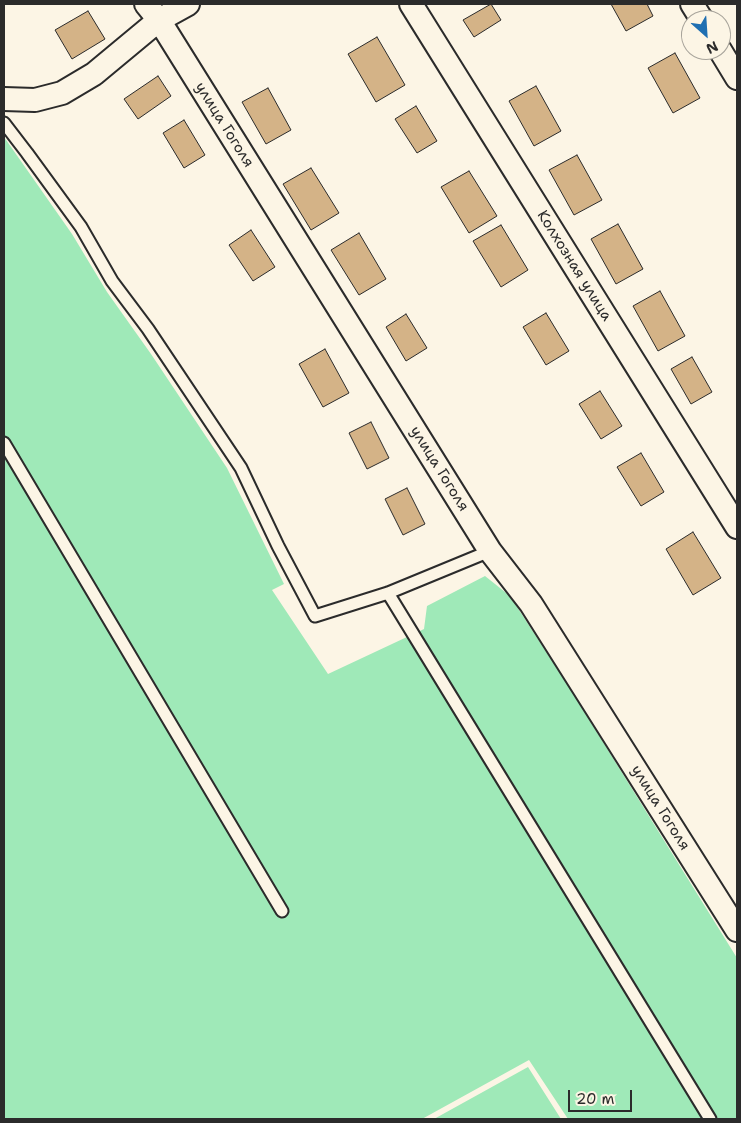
<!DOCTYPE html>
<meta charset="utf-8">
<style>
body{margin:0}
#map{position:relative;width:741px;height:1123px;overflow:hidden;background:#fcf5e5;font-family:"Shantell Sans",sans-serif}
canvas{display:block}
.frame{position:absolute;inset:0;border:5px solid #2b2b2b;pointer-events:none}
.north{position:absolute;left:681px;top:10px;width:50px;height:50px;box-sizing:border-box;background:#fcf5e5;border:1px solid #a8a49b;border-radius:50%;rotate:154deg;font-size:14px;font-weight:700;line-height:20px;text-align:center;color:#2b2b2b}
.north::after{content:'';display:block;margin:auto;width:18px;height:22px;background:#1f6fb2;clip-path:polygon(50% 0,100% 100%,50% 72%,0 100%)}
.scale{position:absolute;left:568px;top:1090px;width:64px;height:22px;box-sizing:border-box;border:2px solid #2b2b2b;border-top:0;padding-left:6px;font-size:15px;line-height:18px;white-space:nowrap;color:#2b2b2b;-webkit-text-stroke:4px #fcf5e5;paint-order:stroke}
</style>
<div id="map">
<canvas width="741" height="1123"></canvas>
<div class="frame"></div>
<div class="north">N</div>
<div class="scale">20 m</div>
</div>
<script>
const g = document.querySelector('canvas').getContext('2d');
g.lineJoin = 'round';
function fill(path, color) { g.fillStyle = color; g.fill(path, 'evenodd'); }
const poly = rows => new Path2D(rows.map(r => 'M' + r).join(''));
function strokePath(path, color, width, dash) { g.strokeStyle = color; g.lineWidth = width; g.lineCap = dash ? 'butt' : 'round'; g.setLineDash(dash || []); g.stroke(path); }
function drawText(font, color, halo, rows, align = 'center') {
  g.font = font + ' "Shantell Sans",sans-serif'; g.lineWidth = 4.5; g.setLineDash([]); g.textBaseline = 'middle'; g.strokeStyle = halo; g.fillStyle = color; for (const [text, x, y, turn = 0] of rows) {
    g.save(); g.translate(x, y); g.rotate((+turn || 0) * Math.PI / 180); g.textAlign = isNaN(turn) ? turn : align; if (halo) g.strokeText(text, 0, 0); g.fillText(text, 0, 0); g.restore();
  }
}
const green = poly([
 [4,137,72,234,107,292,151,354,227,468,284,584,272,590,328,674,424,629,427,606,485,576,510,596,567,684,737,958,737,1119,568,1119,529,1060,422,1119,4,1119],
 [528,1067,561,1119,434,1119]
]);
const building = poly([
 [491,4,501,20,474,37,463,20,491,4],
 [611,4,647,4,653,16,626,31,611,4],
 [88,11,105,39,72,59,55,30,88,11],
 [377,37,405,85,376,102,348,54,377,37],
 [675,53,700,98,673,113,648,68,675,53],
 [158,76,171,96,138,119,124,99,158,76],
 [536,86,561,131,534,146,509,101,536,86],
 [268,88,291,130,266,144,242,102,268,88],
 [416,106,437,141,417,153,395,119,416,106],
 [184,120,205,155,184,168,163,133,184,120],
 [577,155,602,200,574,215,549,170,577,155],
 [311,168,339,213,311,230,283,184,311,168],
 [469,171,497,216,469,233,441,187,469,171],
 [618,224,643,269,616,284,591,239,618,224],
 [501,225,528,270,501,287,473,241,501,225],
 [251,230,275,267,253,281,229,245,251,230],
 [359,233,386,279,359,295,331,250,359,233],
 [660,291,685,336,658,351,633,306,660,291],
 [546,313,569,351,546,365,523,327,546,313],
 [406,314,427,348,406,361,386,327,406,314],
 [325,349,349,393,323,407,299,364,325,349],
 [692,357,712,392,691,404,671,369,692,357],
 [600,391,622,426,601,439,579,404,600,391],
 [371,422,389,458,367,469,349,433,371,422],
 [641,453,664,492,641,506,617,467,641,453],
 [407,488,425,524,403,535,385,499,407,488],
 [693,532,721,578,693,595,666,549,693,532]
]);
const lane = poly([
 [4,123,27,153,81,227,112,281,148,329,241,468,278,546,315,616,388,593,490,551],
 [4,443,282,911],
 [388,593,710,1119]
]);
const street = poly([
 [146,4,159,20,490,551,531,604,737,930],
 [411,4,737,527],
 [692,4,702,20],
 [720,50,737,78],
 [4,99,35,100,62,93,94,74,159,20,188,4]
]);
const streetNames = [
 ["улица Гоголя",224,125,58],
 ["Колхозная улица",574,266,58],
 ["улица Гоголя",439,469,58],
 ["улица Гоголя",660,808,58]
];
fill(green, '#9fe9b8');
fill(building, '#d4b387');
strokePath(building, '#2b2b2b', 1);
strokePath(lane, '#2b2b2b', 15);
strokePath(street, '#2b2b2b', 26);
strokePath(lane, '#fcf5e5', 11);
strokePath(street, '#fcf5e5', 22);
drawText('15px', '#2b2b2b', '#fcf5e5', streetNames);
</script>
